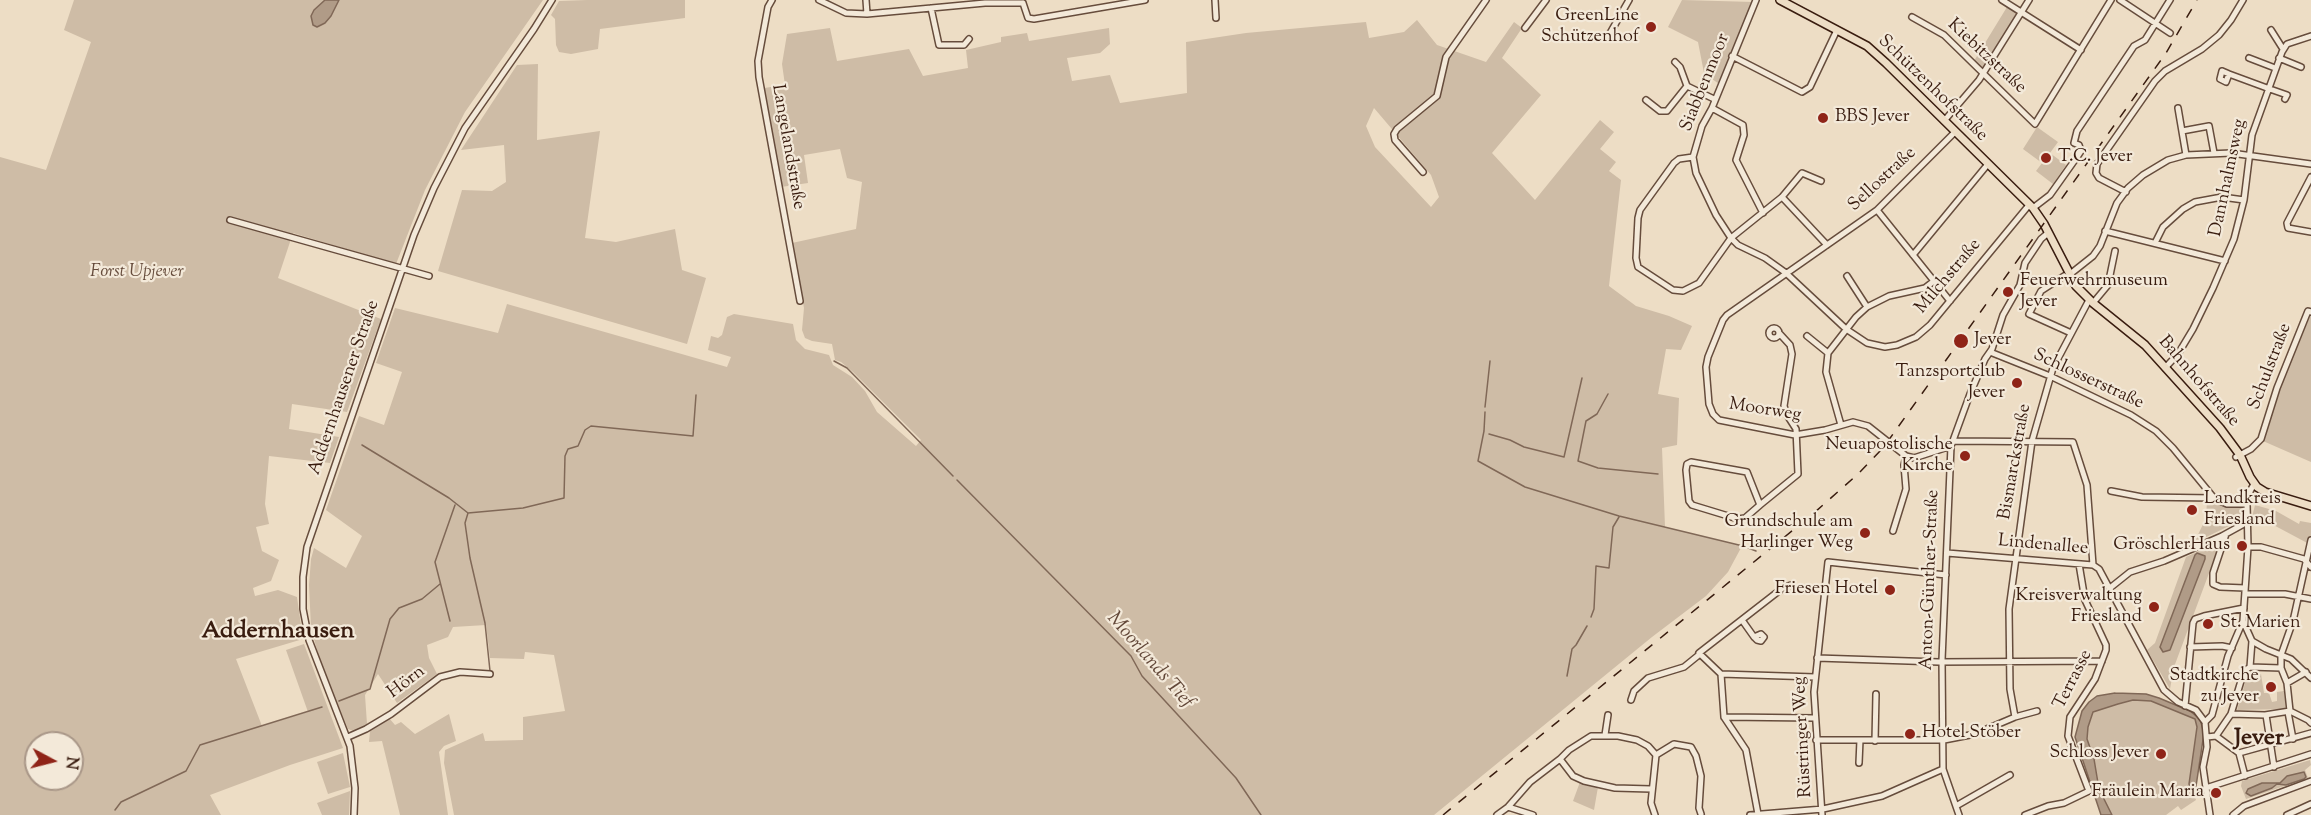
<!DOCTYPE html>
<meta charset="utf-8">
<style>
body{margin:0}
#map{position:relative;width:2311px;height:815px;overflow:hidden;background:#edddc5;font-family:"Sorts Mill Goudy",serif}
canvas{display:block}
.north{position:absolute;left:24px;top:731px;width:60px;height:60px;box-sizing:border-box;background:#f3e9d9;border:2px solid #a99788;border-radius:50%;rotate:97deg;font-size:16px;font-weight:700;line-height:24px;text-align:center;color:#391c0f}
.north::after{content:'';display:block;margin:auto;width:21px;height:27px;background:#8f2418;clip-path:polygon(50% 0,100% 100%,50% 72%,0 100%)}
</style>
<div id="map">
<canvas width="2311" height="815"></canvas>
<div class="north">N</div>
</div>
<script>
const g = document.querySelector('canvas').getContext('2d');
g.lineJoin = 'round';
function fill(path, color) { g.fillStyle = color; g.fill(path, 'evenodd'); }
const poly = rows => new Path2D(rows.map(r => 'M' + r).join(''));
function strokePath(path, color, width, dash) { g.strokeStyle = color; g.lineWidth = width; g.lineCap = dash ? 'butt' : 'round'; g.setLineDash(dash || []); g.stroke(path); }
function drawText(font, color, halo, rows, align = 'center') {
  g.font = font + ' "Sorts Mill Goudy",serif'; g.lineWidth = 4.5; g.setLineDash([]); g.textBaseline = 'middle'; g.strokeStyle = halo; g.fillStyle = color; for (const [text, x, y, turn = 0] of rows) {
    g.save(); g.translate(x, y); g.rotate((+turn || 0) * Math.PI / 180); g.textAlign = isNaN(turn) ? turn : align; if (halo) g.strokeText(text, 0, 0); g.fillText(text, 0, 0); g.restore();
  }
}
const green = poly([
 [74,0,325,0,314,10,317,27,331,16,339,0,543,0,465,112,425,190,396,264,293,233,278,278,381,319,347,412,292,404,289,429,339,437,330,463,269,456,265,504,269,524,256,527,262,551,279,560,271,581,253,588,255,596,278,590,297,597,303,639,236,659,262,726,308,712,286,650,304,644,343,748,290,765,210,795,221,815,0,815,0,157,46,170,91,42,64,30],
 [36,743,72,743,72,779,36,779],
 [587,0,685,0,685,18,600,29,598,49,571,54,559,52,556,45,555,19,551,15,559,1],
 [1682,0,1754,2,1719,84,1704,73,1698,42,1668,27],
 [2007,7,2016,13,2016,16,1983,68,1981,68,1974,61],
 [1417,20,1437,45,1486,62,1514,22,1522,28,1502,58,1541,95,1492,153,1535,200,1600,120,1614,132,1600,149,1616,162,1609,171,1621,180,1609,286,1636,306,1669,316,1692,326,1681,350,1666,349,1658,394,1679,398,1677,445,1662,448,1665,527,1742,546,1728,572,1706,596,1652,637,1434,815,454,815,444,763,445,750,483,733,485,741,523,740,523,717,565,711,554,655,525,652,524,659,490,658,486,625,453,627,448,637,427,645,429,658,437,674,397,703,378,674,365,695,367,724,356,732,348,729,320,661,311,628,309,585,311,559,314,548,346,568,362,536,326,510,359,416,384,425,402,372,376,363,395,308,498,333,507,304,727,367,731,357,708,350,711,336,718,338,722,335,727,317,734,314,793,324,796,340,805,349,829,355,833,365,852,377,865,391,877,412,916,446,921,440,853,372,841,362,835,360,832,344,812,341,805,338,802,330,804,308,792,243,856,229,862,182,847,178,840,149,804,155,808,183,781,187,764,88,785,85,782,64,787,34,830,28,837,61,909,49,923,76,968,68,966,50,1001,42,1001,37,1027,33,1029,41,1109,28,1110,44,1100,53,1067,58,1072,81,1110,75,1120,103,1187,93,1186,42,1246,33,1366,22,1369,38,1404,32],
 [1374,108,1431,175,1439,197,1431,207,1375,147,1366,126],
 [538,64,537,140,600,131,585,238,616,242,675,229,682,270,706,278,687,344,438,271,462,190,492,191,506,182,504,145,461,150,517,65],
 [2037,127,2058,142,2050,153,2066,165,2053,184,2036,171,2042,163,2023,149],
 [2311,314,2311,462,2263,441,2272,406],
 [2207,501,2214,502,2224,506,2243,507,2243,514,2241,518,2231,525,2194,543,2206,518],
 [2255,505,2276,511,2299,524,2300,521,2311,523,2311,554,2309,554,2311,545,2266,521,2252,517],
 [2221,541,2174,667,2170,689,2147,650,2155,643,2186,557],
 [2248,673,2261,674,2264,693,2269,693,2272,702,2277,701,2277,692,2284,691,2286,709,2237,710],
 [2116,698,2160,700,2197,718,2200,726,2193,791,2196,800,2181,810,2178,806,2166,815,2106,815,2095,786,2083,721,2093,706],
 [449,714,456,741,444,746,439,752,448,815,400,815,382,741,369,742,370,731,389,718,395,725,401,722,415,734],
 [343,753,350,787,328,794,317,762],
 [2310,760,2311,765,2305,770,2308,778,2246,799,2241,786,2242,781],
 [1580,782,1598,787,1594,810,1573,801],
 [350,791,349,815,322,815,317,803]
]);
const water = poly([
 [325,0,339,0,331,16,325,23,317,27,313,25,311,16,314,10,325,0],
 [2197,553,2205,556,2205,559,2170,650,2163,652,2160,647,2195,555,2197,553],
 [2115,693,2146,694,2159,698,2190,711,2200,719,2204,733,2195,793,2192,793,2189,784,2197,727,2195,719,2151,701,2133,700,2118,704,2093,712,2088,727,2087,739,2094,759,2099,789,2112,815,2101,815,2075,737,2082,711,2089,702,2097,696,2115,693],
 [2304,772,2306,777,2304,779,2286,785,2277,784,2272,788,2251,796,2246,793,2248,789,2262,783,2280,783,2287,776,2304,772]
]);
const stream = poly([
 [834,361,847,368,953,476],
 [1608,394,1597,414,1586,421,1578,461,1598,468,1658,474],
 [1485,407,1490,361],
 [1485,412,1484,431,1478,461,1525,487,1619,516,1743,546,1756,551],
 [1489,434,1510,440,1524,447,1564,457,1582,378],
 [362,445,449,498,468,513,523,508,564,498,565,456,568,449,578,446,585,430,591,426,693,436,696,395],
 [957,480,1131,656,1142,676,1236,778,1261,815],
 [468,513,465,523,470,558,485,623,490,671],
 [1591,617,1594,609,1596,566,1609,568,1613,527,1619,517],
 [450,621,435,562,455,505],
 [1567,676,1572,649,1576,645,1587,626],
 [339,701,370,689,390,619,399,608,422,599,440,584],
 [115,810,121,802,186,771,200,745,322,707]
]);
const minor = poly([
 [772,0,768,7,758,61,759,77,800,301],
 [819,0,846,13,867,14,985,3,1023,3],
 [866,0,867,14],
 [1215,0,1216,18],
 [1756,0,1712,108,1702,126,1693,157,1696,173,1716,215,1731,238,1738,245,1765,258,1786,273,1846,329,1867,343,1885,347,1897,345,1916,337,1930,325,2029,205],
 [2002,0,2081,50],
 [2120,0,2170,33],
 [1023,3,1028,18,1034,19,1145,0],
 [931,8,939,45,964,45,969,39],
 [1912,17,1944,35,2035,124,2111,0],
 [1525,28,1546,0],
 [2271,30,2283,49],
 [1609,35,1629,0],
 [1732,56,1802,92,1810,87,1837,30],
 [2249,58,2275,68],
 [2279,58,2301,67],
 [1675,62,1680,67,1687,86],
 [2229,74,2226,82,2220,79,2222,71,2229,74,2267,88,2287,95,2285,99],
 [1646,100,1660,111,1667,111,1687,86,1714,99],
 [1712,108,1743,125,1744,135,1736,160,1763,213],
 [2178,108,2186,155],
 [1944,121,1979,80,2029,0],
 [2182,131,2209,126,2214,153],
 [1693,157,1679,159,1674,163,1640,210,1638,218,1636,258,1638,267,1673,290,1683,291,1699,283,1731,238,1782,197,1802,173,1821,181],
 [1423,172,1395,140,1394,134,1397,129,1437,96,1446,57,1486,0],
 [2311,177,2287,223,2288,228,2311,232],
 [2126,192,2099,178,2096,173,2097,164,2155,81,2165,71,2202,49,2219,35,2231,20,2243,0],
 [1782,197,1827,245],
 [2033,208,2050,195,2077,157,2081,151,2079,145,2074,143,2077,131,2134,46,2145,40,2170,0],
 [1877,210,1950,301],
 [230,220,429,276],
 [2105,231,2225,261],
 [2155,243,2163,227,2183,209,2195,202,2222,197,2244,200],
 [1913,255,1988,164],
 [2069,275,2093,256,2100,246,2117,203,2128,188,2143,175,2168,160,2186,155,2231,153,2311,164],
 [1847,276,1867,307],
 [2064,276,2041,291,2029,314,2071,333],
 [2093,303,2108,285,2115,251],
 '1769 333a5 5 0 1 1 10 0a5 5 0 1 1-10 0Z',
 [1807,336,1828,353],
 [1990,352,2050,376,2131,415,2156,431,2173,448,2214,498],
 [2165,368,2178,354,2193,329,2213,288,2234,239,2244,200,2252,135,2282,52,2287,44,2311,36],
 [1841,425,1826,372,1828,353,1856,317,1867,307,1889,296,1925,288,1934,281],
 [1953,441,2073,442,2087,485,2093,565],
 [1906,456,1868,426,1853,422,1825,430,1795,435,1719,420,1713,414,1709,404,1706,367,1708,357,1723,320,1727,315,1877,210,1955,132],
 [1906,456,1914,458,1951,446],
 [2236,457,2251,449,2261,439,2277,388,2308,311,2311,312],
 [2111,491,2142,497,2214,498,2227,504,2247,504],
 [1760,505,1745,518,1738,519,1692,505,1689,501,1686,470,1687,464,1691,462,1747,472,1760,505,1798,474,1796,429,1787,415,1784,406,1792,354,1790,345,1779,333],
 [1893,531,1906,489,1904,465,1906,456],
 [2226,534,2213,573,2213,584,2220,587,2245,588],
 [2248,547,2261,547,2304,559,2311,567],
 [1947,553,2093,565,2099,569,2164,690,2178,702,2196,710,2205,722,2207,747,2203,767,2210,815],
 [2110,588,2130,572,2164,561,2222,536,2242,525,2246,519],
 [2245,594,2285,594,2311,599],
 [1742,620,1754,637,1757,640,1761,641,1764,637,1761,634,1754,637],
 [2243,621,2252,641,2266,649,2291,659,2311,678],
 [2190,647,2222,646,2232,648],
 [1699,653,1784,587,1791,585],
 [1817,658,1939,662,2102,661],
 [2250,667,2252,641],
 [2281,668,2281,655,2293,621,2311,540],
 [2281,668,2287,683,2290,711],
 [1721,674,1724,717,1746,750,1758,814],
 [1721,674,1815,677],
 [2287,683,2306,672],
 [1631,700,1634,691,1648,678,1684,667,1700,654,1721,674],
 [2185,706,2193,623,2195,619,2204,616,2244,608],
 [2290,711,2308,720,2311,723],
 [2288,712,2293,739],
 [2231,714,2265,715,2290,711],
 [2266,715,2274,767],
 [1724,717,1815,718],
 [2015,717,2037,711],
 [2205,722,2212,715,2228,656,2243,621,2248,547,2247,504,2248,495,2254,484],
 [1605,735,1608,715],
 [2216,736,2239,753,2311,733],
 [348,737,366,729,391,714,440,677,460,672,490,674],
 [2207,737,2216,736,2231,714,2244,671,2250,667,2281,668],
 [1816,740,1944,740,1975,734,2015,717,2010,689,2009,609,2032,441,2053,368,2089,300],
 [1875,741,1876,694],
 [2239,753,2245,776],
 [1656,755,1674,744,1691,747,1696,756,1701,776,1699,808,1701,814],
 [1859,763,1860,740],
 [2206,788,2311,754],
 [1651,789,1615,788,1584,781,1573,776,1560,759,1569,750,1591,736,1618,736,1637,740,1648,746,1656,755,1651,803,1655,815],
 [1956,806,2010,775],
 [1508,807,1533,815],
 [354,815,355,788,350,746,309,640,303,609,303,577,307,547,414,235,434,188,465,128,534,29,552,0],
 [1497,815,1508,807,1530,782,1560,759],
 [1750,815,1823,809,1882,796,1943,769],
 [1822,815,1814,692,1828,562,1946,575],
 [1959,815,1943,769,1942,660,1951,446,1970,394,1985,359,1992,349,2003,315,2020,285,2025,263,2041,239,2048,233],
 [2025,815,2048,806,2064,803,2089,791,2068,736,2070,717,2095,679,2106,650,2106,645,2085,600,2079,564],
 [2233,815,2244,806,2311,781],
 [2287,815,2311,804]
]);
const major = poly([
 [1780,0,1867,46,1886,63,2033,208,2044,224,2076,286,2093,303,2145,345,2220,428,2240,455,2250,477,2257,487,2265,492,2311,506]
]);
const rail = poly([
 [1443,815,1814,513,1858,474,1883,448,2166,53,2197,0]
]);
const markers = [
 [1651,27,6,"#8f2418"],
 [1823,118,6,"#8f2418"],
 [2046,158,6,"#8f2418"],
 [2008,292,6,"#8f2418"],
 [1961,341,8,"#8f2418"],
 [2017,383,6,"#8f2418"],
 [1965,456,6,"#8f2418"],
 [2192,510,6,"#8f2418"],
 [1865,533,6,"#8f2418"],
 [2242,546,6,"#8f2418"],
 [1890,590,6,"#8f2418"],
 [2154,607,6,"#8f2418"],
 [2208,624,6,"#8f2418"],
 [2271,687,6,"#8f2418"],
 [1910,734,6,"#8f2418"],
 [2161,754,6,"#8f2418"],
 [2216,793,6,"#8f2418"]
];
const poiNames = [
 ["GreenLine",1639,17],
 ["Schützenhof",1639,38],
 ["BBS Jever",1835,118,"left"],
 ["T.C. Jever",2058,158,"left"],
 ["Feuerwehrmuseum",2020,282,"left"],
 ["Jever",2020,303,"left"],
 ["Jever",1974,341,"left"],
 ["Tanzsportclub",2005,373],
 ["Jever",2005,394],
 ["Neuapostolische",1953,446],
 ["Kirche",1953,467],
 ["Landkreis",2204,500,"left"],
 ["Friesland",2204,521,"left"],
 ["Grundschule am",1853,523],
 ["Harlinger Weg",1853,544],
 ["GröschlerHaus",2230,546],
 ["Friesen Hotel",1878,590],
 ["Kreisverwaltung",2142,597],
 ["Friesland",2142,618],
 ["St. Marien",2220,624,"left"],
 ["Stadtkirche",2259,677],
 ["zu Jever",2259,698],
 ["Hotel Stöber",1922,734,"left"],
 ["Schloss Jever",2149,754],
 ["Fräulein Maria",2204,793]
];
const streetNames = [
 ["Kiebitzstraße",1986,57,43],
 ["Siabbenmoor",1706,83,-68],
 ["Schützenhofstraße",1932,89,44],
 ["Langelandstraße",787,147,80],
 ["Dannhalmsweg",2229,178,-78],
 ["Sellostraße",1883,180,-43],
 ["Milchstraße",1949,277,-50],
 ["Schulstraße",2271,367,-69],
 ["Schlosserstraße",2088,380,25],
 ["Bahnhofstraße",2198,382,49],
 ["Addernhausener Straße",345,388,-71],
 ["Moorweg",1765,411,9],
 ["Bismarckstraße",2016,462,-80],
 ["Lindenallee",2043,546,5],
 ["Anton-Günther-Straße",1931,580,-88],
 ["Terrasse",2074,680,-63],
 ["Hörn",407,683,-37],
 ["Rüstringer Weg",1804,737,-93]
];
const parkNames = [
 ["Forst Upjever",137,273]
];
const waterNames = [
 ["Moorlands Tief",1149,661,49]
];
const districtNames = [
 ["Addernhausen",278,633],
 ["Jever",2259,740]
];
fill(green, '#cebca6');
fill(water, '#b09b87');
strokePath(water, '#806857', 1.5);
strokePath(stream, '#806857', 1.5);
strokePath(minor, '#664c3c', 8);
strokePath(major, '#391c0f', 10);
strokePath(minor, '#f3e9d9', 5);
strokePath(major, '#edddc5', 7);
strokePath(rail, '#391c0f', 1.5, [10, 10]);
for (const [x, y, r, color] of markers) { const dot = new Path2D(); dot.arc(x, y, r, 0, 2 * Math.PI); g.fillStyle = color; g.fill(dot); strokePath(dot, '#f3e9d9', 2); }
drawText('18px', '#391c0f', '#f3e9d9', poiNames, 'right');
drawText('18px', '#391c0f', '#f3e9d9', streetNames);
drawText('italic 18px', '#664c3c', '#f3e9d9', parkNames);
drawText('italic 20px', '#634839', '#f3e9d9', waterNames);
drawText('bold 24px', '#391c0f', '#f3e9d9', districtNames);
</script>
